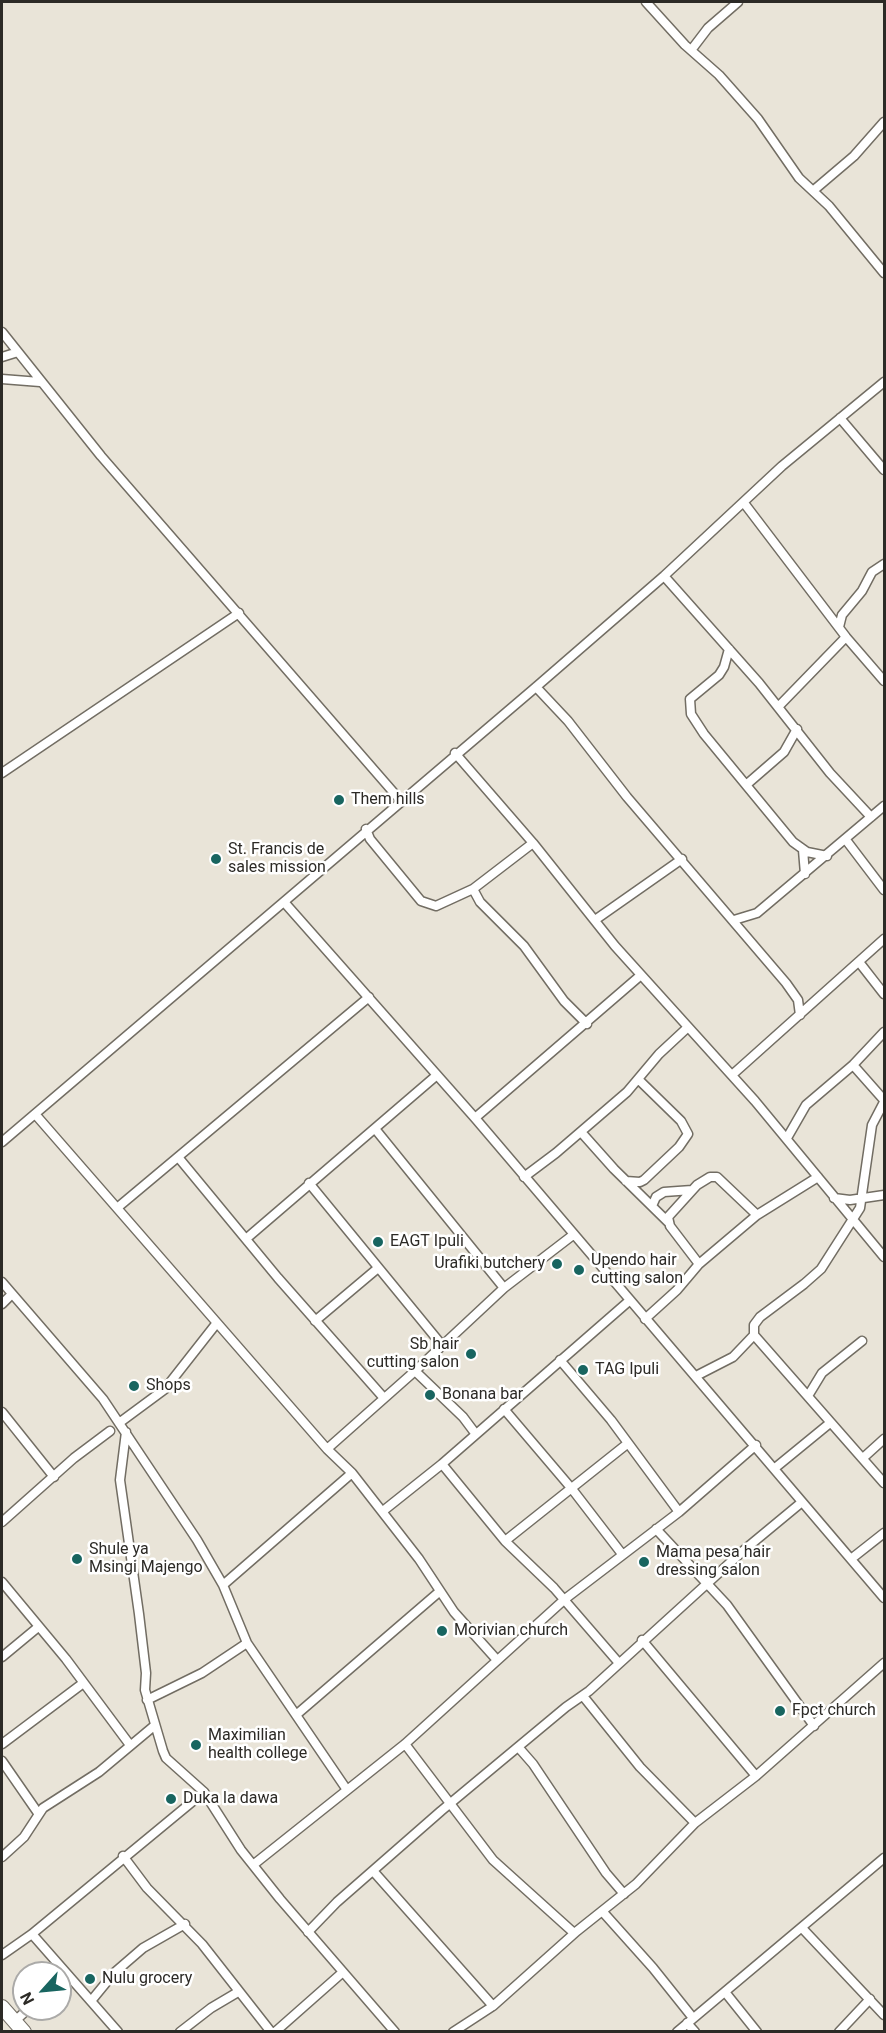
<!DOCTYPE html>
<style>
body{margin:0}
#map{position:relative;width:886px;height:2033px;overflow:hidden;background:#e9e4d8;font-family:Roboto,sans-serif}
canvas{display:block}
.frame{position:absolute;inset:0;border:3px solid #2c2a26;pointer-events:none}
.north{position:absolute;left:12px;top:1961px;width:60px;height:60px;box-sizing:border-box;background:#fff;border:2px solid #abaaa8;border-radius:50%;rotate:243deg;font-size:16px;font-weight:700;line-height:24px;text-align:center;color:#2c2a26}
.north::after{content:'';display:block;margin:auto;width:21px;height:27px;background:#186560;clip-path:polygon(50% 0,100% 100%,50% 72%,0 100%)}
</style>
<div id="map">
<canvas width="886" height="2033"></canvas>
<div class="frame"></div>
<div class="north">N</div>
</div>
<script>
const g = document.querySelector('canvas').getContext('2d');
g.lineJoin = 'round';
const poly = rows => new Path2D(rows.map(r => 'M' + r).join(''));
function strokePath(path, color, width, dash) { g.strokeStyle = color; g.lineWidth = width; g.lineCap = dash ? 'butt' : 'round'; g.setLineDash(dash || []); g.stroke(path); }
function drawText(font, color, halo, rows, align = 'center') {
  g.font = font + ' Roboto,sans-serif'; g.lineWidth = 5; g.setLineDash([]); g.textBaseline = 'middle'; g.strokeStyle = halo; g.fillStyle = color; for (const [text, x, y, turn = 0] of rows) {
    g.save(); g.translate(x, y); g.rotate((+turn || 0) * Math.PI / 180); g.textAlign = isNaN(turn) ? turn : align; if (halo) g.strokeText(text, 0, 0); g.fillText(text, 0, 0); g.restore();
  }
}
const minor = poly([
 [646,2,685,45,719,75,758,119,799,178,829,206,884,273],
 [692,49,708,28,738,2],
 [814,190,854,156,884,122],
 [2,332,101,456,401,801],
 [2,357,18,352],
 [2,379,40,382],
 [840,418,884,470],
 [744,503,846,637,884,681],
 [664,576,759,683,830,773,871,817],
 [839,627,842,615,862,591,872,572,884,564],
 [729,649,724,667,719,675,690,699,691,714,704,734,793,842,807,852,827,856],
 [536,687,568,721,627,797,786,983,798,1000,800,1015],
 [779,706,846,637],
 [455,753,533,843,615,946,755,1101,884,1257],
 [2,773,239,613],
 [746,785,784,752,797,729],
 [366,829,370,839,421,901,436,906,473,889,533,843],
 [846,840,884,890],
 [803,850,805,874],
 [473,889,480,902,524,946,564,1001,587,1024],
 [284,902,475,1118,884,1598],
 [595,920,682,859],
 [734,920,757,913,884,806],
 [859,962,884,994],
 [853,1065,884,1100],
 [732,1075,884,939],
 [35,1114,327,1449],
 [475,1118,641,975],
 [376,1130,504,1288],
 [581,1132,614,1169,668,1222],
 [787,1138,806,1105,853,1065,884,1032],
 [2,1142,536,687,664,576,782,466,884,382],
 [178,1157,278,1278,383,1397],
 [524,1177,556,1153,627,1092,659,1054,687,1028],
 [626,1181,640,1182,644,1180,679,1147,688,1134,681,1121,639,1080],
 [309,1183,441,1344],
 [834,1198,850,1200,884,1195],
 [652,1206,656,1197,664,1192,692,1190],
 [117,1208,369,997],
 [247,1238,437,1075],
 [699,1264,670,1226,668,1217,697,1185,710,1177,717,1177,757,1215],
 [2,1282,103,1399,197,1540,223,1585],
 [2,1304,12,1294],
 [645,1319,677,1290,699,1264,757,1215,818,1177],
 [315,1321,378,1268],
 [754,1335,884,1483],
 [560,1360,611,1420,679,1512],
 [415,1371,463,1417,475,1433],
 [696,1376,733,1357,754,1335,754,1325,760,1317,804,1284,821,1269,860,1208,872,1125,884,1102],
 [808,1396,822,1373,862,1341],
 [504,1409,572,1489,622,1554],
 [2,1412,54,1477],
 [119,1423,165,1389,216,1324],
 [126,1432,120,1480,139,1614,146,1673,145,1690,163,1751,166,1758,204,1792,241,1850,280,1899,395,2032],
 [863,1458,884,1439],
 [442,1464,505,1541,554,1588,618,1662],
 [775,1468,830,1423],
 [383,1511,442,1464,629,1301],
 [2,1522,74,1458,110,1431],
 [656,1529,727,1605,814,1726],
 [505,1541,627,1444],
 [851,1559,884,1533],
 [2,1582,66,1659,130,1745],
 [642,1640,756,1776],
 [2,1657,37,1628],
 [497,1660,454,1612,419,1559,352,1473,327,1449,415,1371,504,1288,573,1235],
 [583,1696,640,1767,695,1823],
 [147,1700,202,1673,247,1643],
 [296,1715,439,1592],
 [2,1744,82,1684],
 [405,1744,493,1860,574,1933],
 [519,1748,533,1764,606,1873,624,1894],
 [2,1761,38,1813],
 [347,1790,247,1643,223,1585,352,1473],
 [123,1856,147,1888,202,1944,271,2032],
 [2,1857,24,1837,43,1808,99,1772,154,1726],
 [253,1865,405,1744,565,1599,679,1512,756,1445],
 [374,1872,493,2006],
 [602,1911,653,1968,693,2018],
 [802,1928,884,2015],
 [308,1932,337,1902,441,1811,566,1707,589,1691,744,1550,802,1502],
 [32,1934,118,2032],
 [2,1955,32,1934,204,1792],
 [725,1992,757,2032],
 [91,2001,114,1973,143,1948,185,1924],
 [15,2021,28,2009],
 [687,2023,695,2032],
 [180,2032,211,2008,238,1992],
 [275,2032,343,1972],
 [453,2032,493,2006,577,1931,636,1884,695,1823,756,1776,884,1663],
 [677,2032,884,1858],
 [839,2032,870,1999]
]);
const trunk = poly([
 [2,2007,24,2032]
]);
const markers = [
 [339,800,6,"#186560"],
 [216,859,6,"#186560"],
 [378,1242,6,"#186560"],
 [557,1264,6,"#186560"],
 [579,1270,6,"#186560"],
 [471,1354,6,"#186560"],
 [583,1370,6,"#186560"],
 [134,1386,6,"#186560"],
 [430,1395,6,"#186560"],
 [77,1559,6,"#186560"],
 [644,1562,6,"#186560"],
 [442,1631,6,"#186560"],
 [780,1711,6,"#186560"],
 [196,1745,6,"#186560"],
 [171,1799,6,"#186560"],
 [90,1979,6,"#186560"]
];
const poiNames = [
 ["Them hills",351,800],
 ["St. Francis de",228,850],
 ["sales mission",228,868],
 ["EAGT Ipuli",390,1242],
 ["Upendo hair",591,1261],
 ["cutting salon",591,1279],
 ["Urafiki butchery",545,1264,"right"],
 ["Sb hair",459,1345,"right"],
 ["cutting salon",459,1363,"right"],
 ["TAG Ipuli",595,1370],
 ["Shops",146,1386],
 ["Bonana bar",442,1395],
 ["Shule ya",89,1550],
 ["Msingi Majengo",89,1568],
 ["Mama pesa hair",656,1553],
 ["dressing salon",656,1571],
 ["Morivian church",454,1631],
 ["Fpct church",792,1711],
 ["Maximilian",208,1736],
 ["health college",208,1754],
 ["Duka la dawa",183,1799],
 ["Nulu grocery",102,1979]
];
strokePath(minor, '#726d63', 11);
strokePath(trunk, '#726d63', 16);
strokePath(minor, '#fff', 8);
strokePath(trunk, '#fff', 14);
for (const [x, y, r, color] of markers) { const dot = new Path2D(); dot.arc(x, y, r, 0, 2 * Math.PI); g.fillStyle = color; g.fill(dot); strokePath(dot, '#fff', 2); }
drawText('16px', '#2c2a26', '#fff', poiNames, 'left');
</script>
